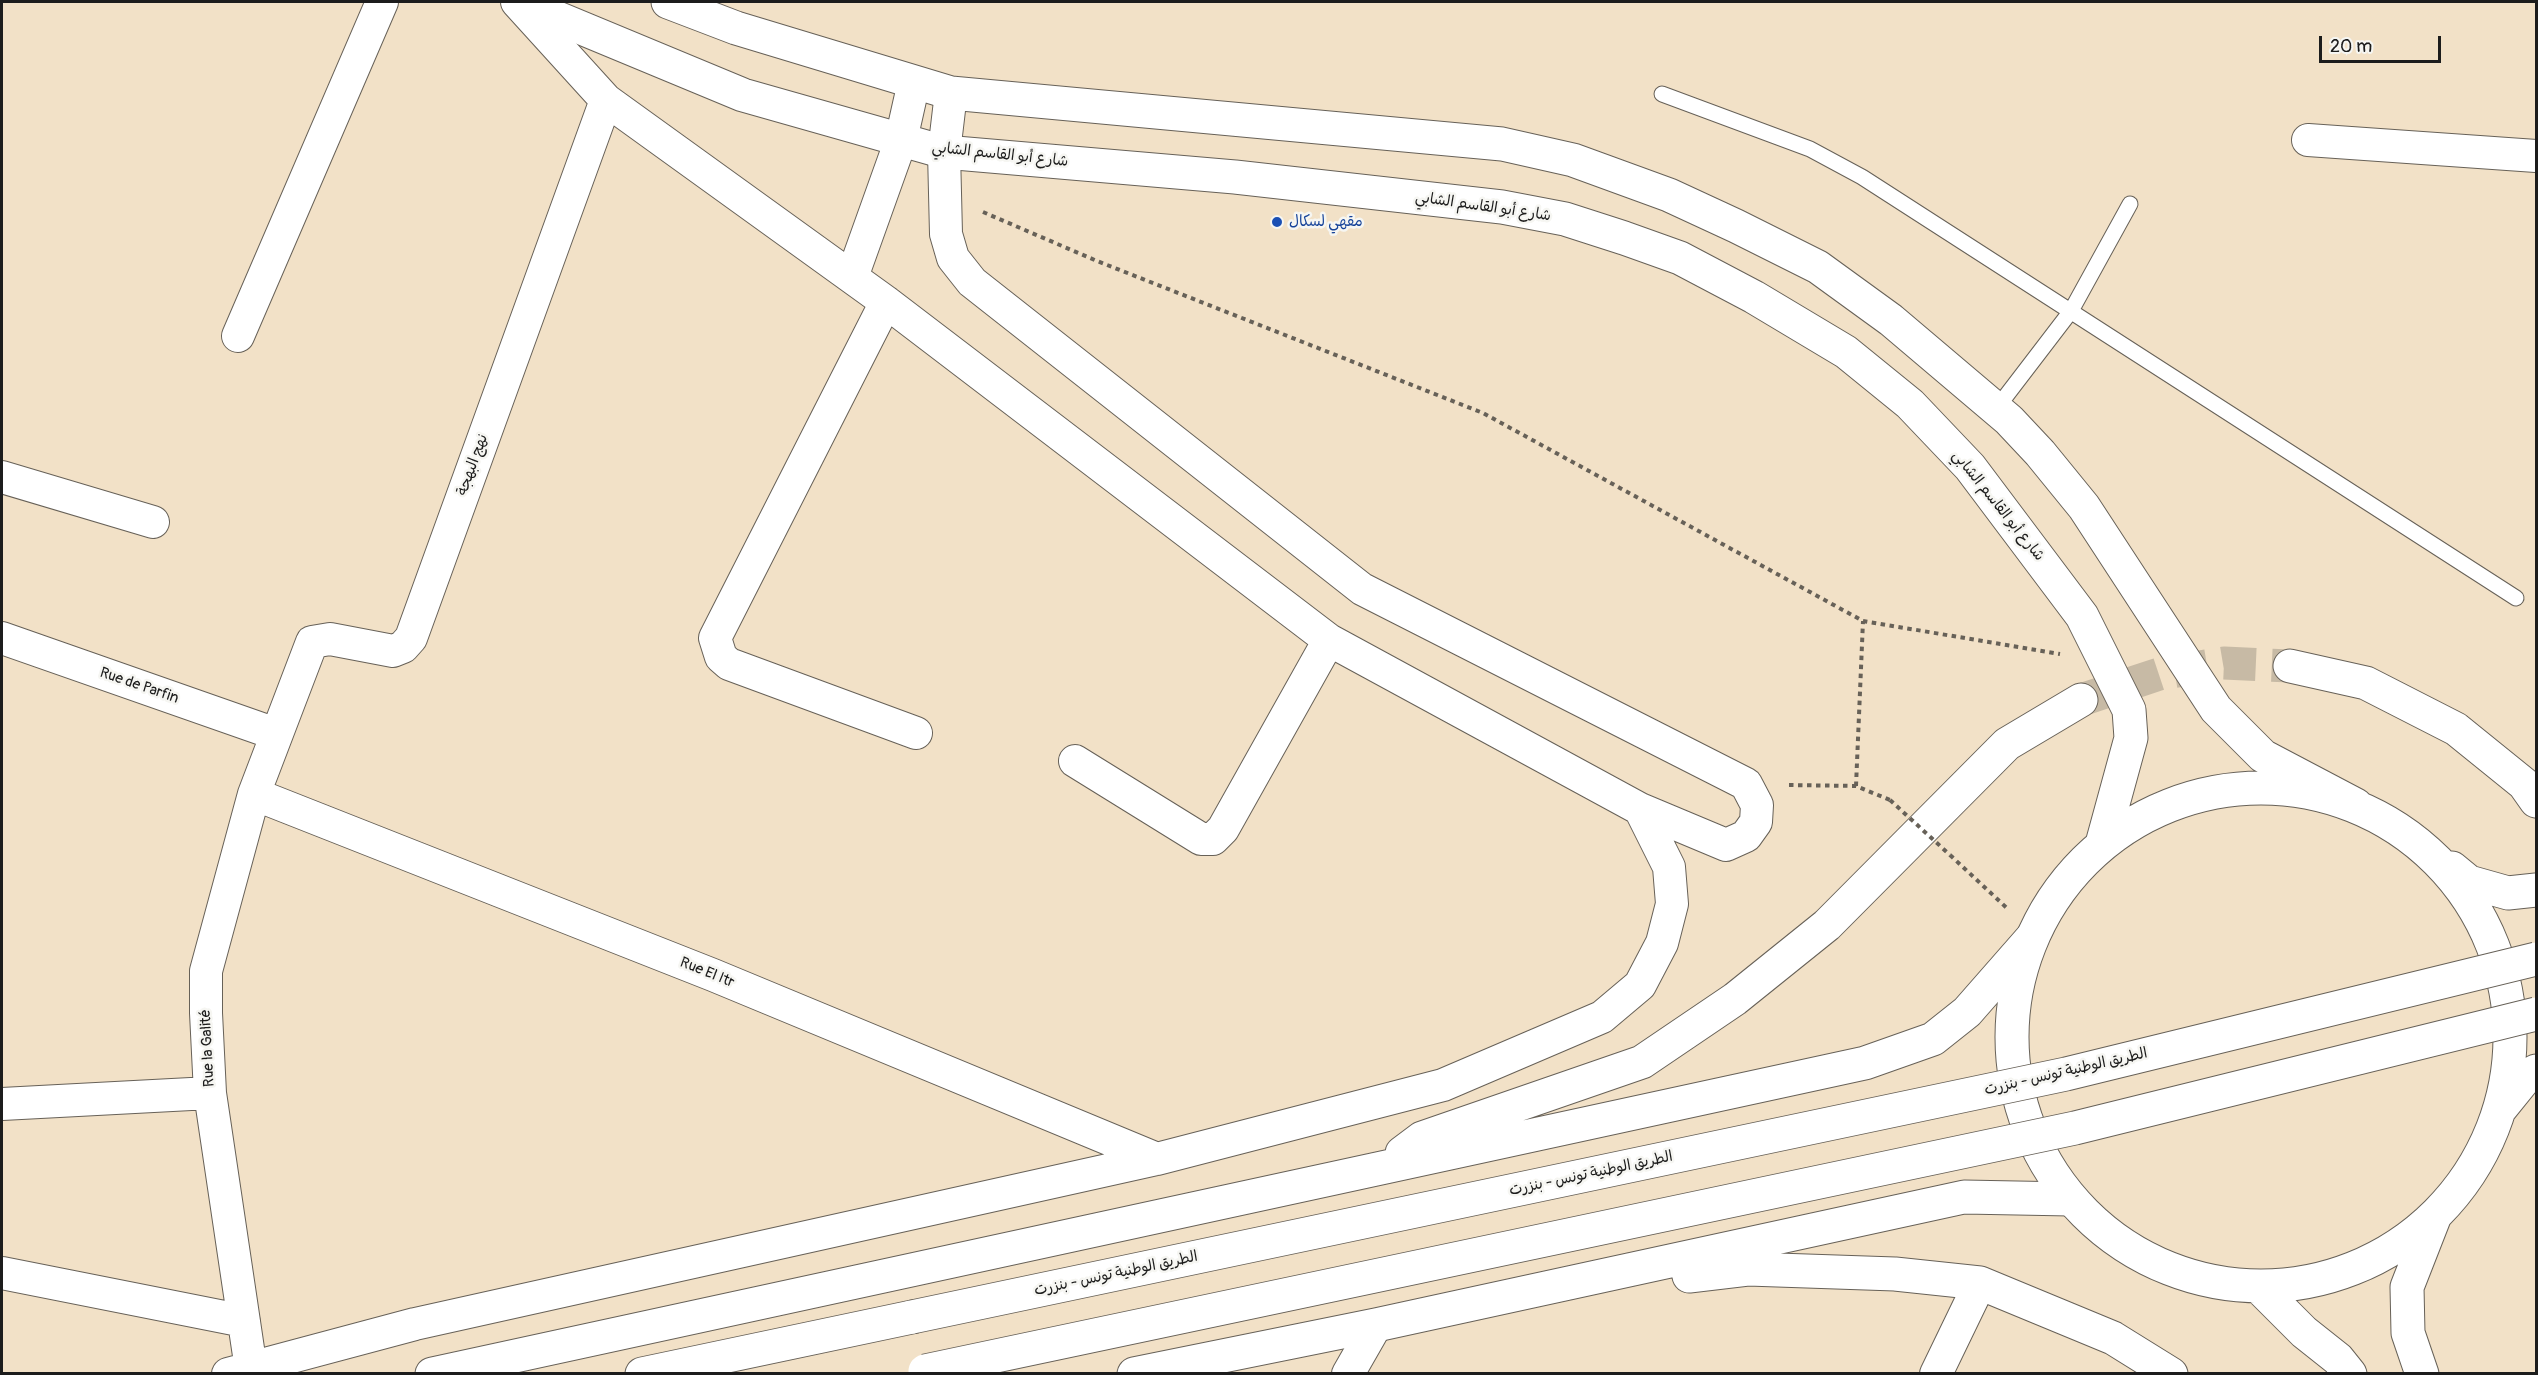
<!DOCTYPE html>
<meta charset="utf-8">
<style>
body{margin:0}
#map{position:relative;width:2538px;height:1375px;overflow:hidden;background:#f2e1c7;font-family:Pangolin,sans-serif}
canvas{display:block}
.frame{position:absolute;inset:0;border:3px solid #1c1c1c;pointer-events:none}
.scale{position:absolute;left:2319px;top:36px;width:122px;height:27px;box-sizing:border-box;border:3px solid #1c1c1c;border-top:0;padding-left:8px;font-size:18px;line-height:21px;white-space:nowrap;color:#1c1c1c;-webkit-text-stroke:4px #f6f6f2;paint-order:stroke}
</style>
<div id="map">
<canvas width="2538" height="1375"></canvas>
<div class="frame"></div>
<div class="scale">20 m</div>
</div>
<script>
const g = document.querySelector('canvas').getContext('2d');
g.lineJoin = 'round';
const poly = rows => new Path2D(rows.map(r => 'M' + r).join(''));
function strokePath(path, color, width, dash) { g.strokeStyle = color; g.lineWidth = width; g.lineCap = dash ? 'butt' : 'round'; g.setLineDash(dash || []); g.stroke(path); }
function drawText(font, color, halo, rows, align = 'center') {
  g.font = font + ' Pangolin,"Playpen Sans Arabic",sans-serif'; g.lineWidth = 5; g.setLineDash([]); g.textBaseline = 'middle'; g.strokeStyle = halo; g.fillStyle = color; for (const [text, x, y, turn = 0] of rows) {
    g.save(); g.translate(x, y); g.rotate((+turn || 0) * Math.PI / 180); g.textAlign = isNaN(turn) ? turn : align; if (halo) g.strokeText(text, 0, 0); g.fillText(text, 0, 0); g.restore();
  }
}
const highwayTunnel = poly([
 [2081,700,2159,674,2224,663,2290,666]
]);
const path = poly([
 [983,212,1097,261,1483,413,1863,621,2060,654],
 [1789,785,1856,786,1890,800],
 [1856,786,1863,621],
 [1950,855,2009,910]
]);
const lane = poly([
 [1662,94,1810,149,1862,177,2516,598],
 [1996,409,2071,311,2130,204]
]);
const street = poly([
 [517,2,606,100,886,302,1329,640,1640,809,1726,845,1746,836,1756,822,1757,805,1746,784,1362,589,972,282,953,258,946,234,944,152,951,93],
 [2308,140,2536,156],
 [852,277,901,140,914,82],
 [886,302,715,638,721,657,729,664,916,733],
 [238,336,382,2],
 [2,477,153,522],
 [2,638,276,734],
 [1075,761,1201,839,1213,839,1223,829,1329,640],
 [254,794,713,975,1157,1159],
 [2,1104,210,1093],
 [2,1273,244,1321],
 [251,1369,210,1093,206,1013,206,971,254,794,312,642,330,639,393,651,403,647,411,638,606,100],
 [228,1374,415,1324,1157,1159,1443,1085,1602,1017,1640,985,1662,943,1672,904,1669,867,1640,809],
 [1348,1374,1376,1325],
 [1936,1374,1980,1283]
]);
const secondary = poly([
 [519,2,743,95,944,152,1235,177,1502,207,1565,219,1624,238,1680,258,1754,297,1846,352,1910,404,1970,467,2082,616,2129,710,2131,738,2102,844],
 [668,2,736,28,951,93,1502,144,1573,160,1669,195,1736,226,1818,267,1891,320,2009,420,2040,453,2084,507,2216,709,2263,756,2356,805],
 '2012 1037a249 249 0 1 1 498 0a249 249 0 1 1-498 0Z',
 [2452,868,2469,882,2508,893,2536,890],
 [2501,1108,2526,1077,2536,1071],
 [2259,1287,2304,1332,2338,1359,2350,1374],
 [2422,1374,2408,1333,2407,1287,2434,1218]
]);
const highway = poly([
 [2290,666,2366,683,2456,729,2524,784,2536,801],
 [1402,1153,1422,1138,1642,1062,1735,999,1827,925,2007,744,2081,700],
 [1689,1276,1748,1269,1895,1274,1980,1283,2113,1338,2171,1374],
 [432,1374,1865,1063,1933,1039,1967,1012,2031,939],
 [642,1374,912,1317],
 [1134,1374,1376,1325,1964,1197,2070,1199]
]);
const pathBridge = poly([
 [1890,800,1950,855]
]);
const highwayBridge = poly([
 [912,1317,2066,1074,2536,959],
 [925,1371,2075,1128,2536,1014]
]);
const markers = [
 [1277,222,6,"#1a4fb4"]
];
const streetNames = [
 ["شارع أبو القاسم الشابي",1000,155,6],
 ["شارع أبو القاسم الشابي",1483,207,8],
 ["نهج البهجة",473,465,-70],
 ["شارع أبو القاسم الشابي",1998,506,51],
 ["Rue de Parfin",139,686,19],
 ["Rue El Itr",707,973,22],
 ["Rue la Galité",208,1048,-93],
 ["الطريق الوطنية تونس - بنزرت",2066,1072,-13],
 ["الطريق الوطنية تونس - بنزرت",1591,1174,-12],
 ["الطريق الوطنية تونس - بنزرت",1116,1274,-12]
];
const transitNames = [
 ["مقهي لسكال",1289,222]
];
strokePath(highwayTunnel, '#c7baa5', 33, [33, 16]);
strokePath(lane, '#676158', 17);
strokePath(street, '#676158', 34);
strokePath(secondary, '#676158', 35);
strokePath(highway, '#676158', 35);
strokePath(path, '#676158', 4, [4.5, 4.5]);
strokePath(lane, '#fff', 15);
strokePath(street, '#fff', 32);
strokePath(secondary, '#fff', 33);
strokePath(highway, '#fff', 33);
strokePath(highwayBridge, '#676158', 35, []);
strokePath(pathBridge, '#676158', 4, [4.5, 4.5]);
strokePath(highwayBridge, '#fff', 33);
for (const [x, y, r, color] of markers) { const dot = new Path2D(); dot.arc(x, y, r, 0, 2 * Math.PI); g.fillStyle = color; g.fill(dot); strokePath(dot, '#f6f6f2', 2); }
drawText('15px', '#1c1c1c', '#f6f6f2', streetNames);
drawText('15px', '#164399', '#f6f6f2', transitNames, 'left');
</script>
